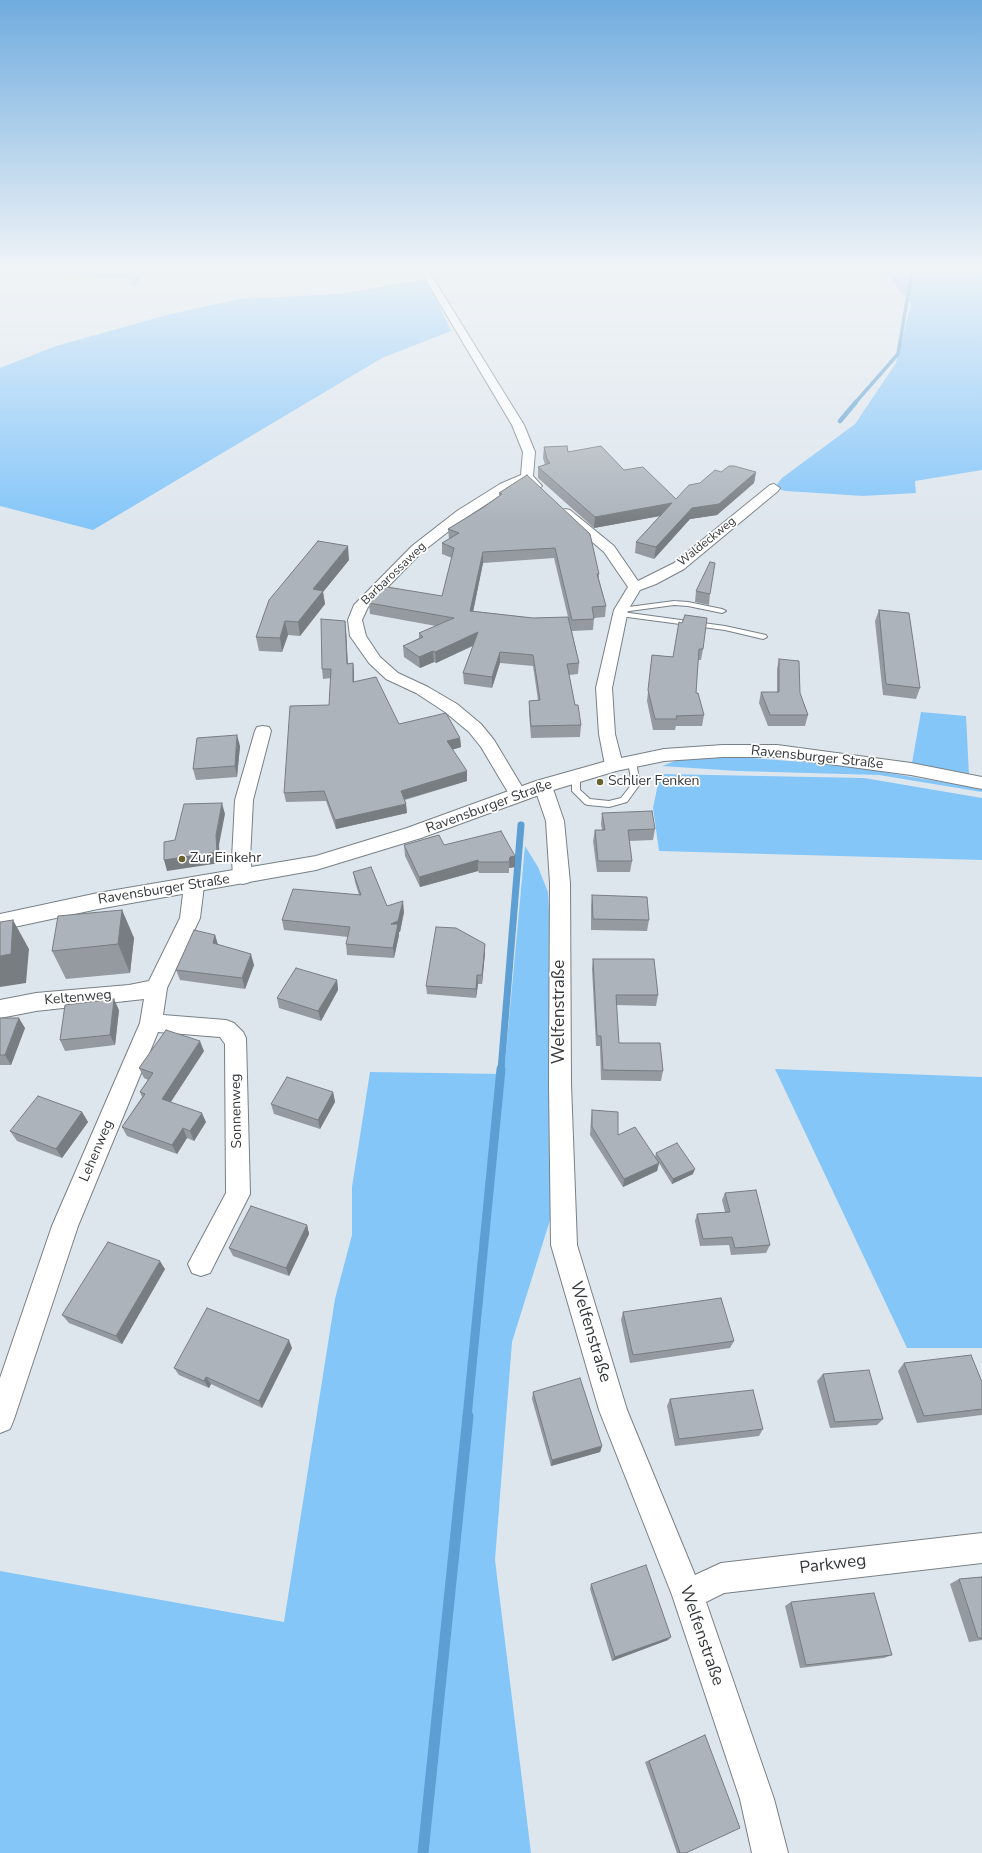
<!DOCTYPE html>
<meta charset="utf-8">
<style>
body{margin:0}
canvas{display:block;background:#dee6ed}
</style>
<canvas width="982" height="1853"></canvas>
<script>
const g = document.querySelector('canvas').getContext('2d');
g.lineJoin = 'round';
function fill(path, color) { g.fillStyle = color; g.fill(path, 'evenodd'); }
const poly = rows => new Path2D(rows.map(r => 'M' + r).join(''));
function strokePath(path, color, width, dash) { g.strokeStyle = color; g.lineWidth = width; g.lineCap = dash ? 'butt' : 'round'; g.setLineDash(dash || []); g.stroke(path); }
function drawText(font, color, halo, rows, align = 'center') {
  g.font = font + ' "Nunito Sans",sans-serif'; g.lineWidth = 3.5; g.setLineDash([]); g.textBaseline = 'middle'; g.strokeStyle = halo; g.fillStyle = color; for (const [text, x, y, turn = 0] of rows) {
    g.save(); g.translate(x, y); g.rotate((+turn || 0) * Math.PI / 180); g.textAlign = isNaN(turn) ? turn : align; if (halo) g.strokeText(text, 0, 0); g.fillText(text, 0, 0); g.restore();
  }
}
const green = poly([
 [68,265,167,265,152,270,142,277,134,288,129,278,69,276],
 [887,265,982,265,982,470,915,481,916,493,863,496,786,491,774,488,782,478,855,424,896,363,911,304,884,271],
 [427,279,451,331,382,358,93,530,0,506,0,368,56,346,167,315,239,299,340,294],
 [921,712,966,716,969,775,912,763],
 [738,757,842,765,982,789,982,792,879,775,737,771,662,766,678,760],
 [660,774,864,778,982,798,982,860,659,851,653,808],
 [525,846,538,867,548,892,551,949,551,1217,512,1342,495,1560,531,1853,0,1853,0,1571,284,1622,335,1299,352,1235,352,1187,370,1072,504,1074],
 [775,1069,982,1077,982,1348,907,1348]
]);
const streamFar4 = poly([
 [855,403,898,354,913,265]
]);
const streamFar3 = poly([
 [840,421,856,402]
]);
const streamFar2 = poly([
 [501,1070,521,825]
]);
const streamFar1 = poly([
 [467,1417,501,1069]
]);
const stream = poly([
 [423,1853,468,1416]
]);
const lane = poly([
 [674,601,688,602,722,609,726,611,722,613,688,606,674,605,622,612,725,626,766,635,767,637,763,639,725,630,620,616,616,614,620,612,617,610,618,608,621,608,674,601],
 [632,759,636,762,640,784,627,802,609,807,588,805,585,804,572,791,572,777,576,774,580,777,580,790,590,799,609,801,621,798,632,784,628,762,632,759]
]);
const street = poly([
 [417,265,425,265,524,425,535,452,533,476,542,486,536,490,532,489,525,482,508,490,467,517,422,552,368,607,362,620,366,636,380,657,398,673,428,687,457,704,481,724,494,740,527,795,524,799,518,801,512,799,481,747,469,732,445,712,416,693,386,679,369,663,350,636,348,620,354,605,412,546,457,511,500,484,521,475,523,452,512,425,417,265],
 [774,484,780,488,778,491,684,569,656,584,640,590,628,610,612,688,615,734,623,765,620,769,614,771,608,769,605,765,599,734,596,688,614,610,628,587,604,552,558,513,565,509,570,510,614,546,638,581,674,563,770,485,774,484],
 [263,726,269,727,271,731,253,800,250,859,253,877,250,882,243,884,236,882,233,877,232,859,235,800,255,731,257,727,263,726],
 [543,780,549,782,552,786,564,821,570,883,571,1084,577,1245,627,1410,695,1575,721,1563,982,1533,982,1563,724,1593,706,1602,774,1799,788,1853,752,1853,740,1799,672,1595,599,1410,551,1245,549,1084,550,883,546,821,534,786,537,782,543,780],
 [194,879,201,881,204,886,200,918,167,988,163,1015,226,1020,234,1023,243,1032,246,1038,250,1194,210,1273,201,1276,192,1273,188,1264,226,1193,225,1044,220,1037,158,1032,78,1226,14,1419,10,1429,0,1433,0,1378,52,1226,140,1023,144,999,36,1011,0,1018,0,1000,36,993,129,985,149,981,180,918,184,886,187,881,194,879]
]);
const secondary = poly([
 [723,745,777,745,911,763,982,777,982,789,911,775,777,757,723,757,664,761,616,771,550,791,421,838,316,870,98,909,0,930,0,914,98,893,316,856,407,828,536,781,607,761,664,749,723,745]
]);
const wall = poly([
 [544,447,568,452,624,470,676,499,700,483,721,472,756,472,754,483,717,515,690,519,654,559,635,553,636,542,660,516,594,528,538,478,538,467,545,465,543,458],
 [527,475,599,574,599,579,606,606,605,617,594,618,593,630,572,631,579,663,578,674,569,675,575,705,581,725,580,737,531,738,529,712,529,701,538,700,533,666,500,663,492,688,464,684,463,673,473,646,436,663,434,662,420,668,404,657,403,646,419,638,419,633,436,626,370,614,369,603,442,596,452,558,442,554,442,543,449,539,448,529,484,507,499,496,499,493],
 [554,558,568,617,533,618,473,611,483,563],
 [349,560,323,592,325,604,300,636,288,635,282,652,259,651,256,637],
 [696,591,710,594,709,605,695,602],
 [879,610,920,688,916,699,883,695,875,621],
 [679,622,703,649,701,660,698,660,696,693,704,715,702,726,676,726,675,730,653,730,647,701,652,655,673,657],
 [346,630,348,664,353,663,354,673,354,682,399,724,460,738,461,747,452,750,467,781,405,800,406,804,407,813,336,829,326,801,286,802,284,793,329,705,331,678,323,679,322,669],
 [779,659,800,693,808,715,805,726,768,726,759,703,761,692,777,692,777,669],
 [240,746,237,777,196,780,193,769],
 [602,813,655,829,653,840,629,841,632,861,630,872,597,872,593,841,595,830,602,830,601,824],
 [404,845,444,845,515,856,515,867,509,868,509,873,479,873,478,871,420,887,405,856],
 [353,872,387,906,404,912,400,932,399,932,399,935,394,958,347,955,346,944,348,937,284,930,282,920,359,895,355,882],
 [592,895,649,920,647,931,591,930,591,906],
 [122,910,134,938,130,973,66,979,52,951],
 [215,935,218,944,254,965,245,989,180,980,176,970],
 [485,944,485,953,482,984,478,984,476,998,427,994,426,986],
 [593,959,658,995,656,1006,616,1005,619,1043,663,1071,661,1081,601,1080,600,1046,596,1046,592,969],
 [337,980,338,990,321,1021,279,1008,277,998],
 [119,1010,115,1045,65,1051,60,1040],
 [0,1018,25,1028,11,1065,0,1065],
 [204,1051,171,1102,206,1122,194,1141,187,1138,177,1154,127,1136,122,1127,142,1097,140,1092,148,1080,144,1078,139,1068],
 [333,1092,335,1102,320,1129,274,1114,271,1104],
 [592,1110,618,1135,655,1157,656,1153,693,1174,672,1184,659,1163,657,1171,623,1187,590,1135,591,1119],
 [82,1112,88,1122,62,1158,17,1141,10,1131],
 [725,1193,770,1245,766,1253,731,1255,729,1245,700,1246,695,1221,697,1214,725,1212,722,1200],
 [307,1225,309,1234,289,1276,233,1256,229,1248],
 [165,1269,122,1344,69,1323,62,1315],
 [623,1312,734,1341,730,1348,630,1363,621,1320],
 [292,1348,262,1408,211,1384,209,1388,179,1375,174,1368],
 [904,1363,982,1382,982,1415,917,1423,898,1371],
 [823,1374,883,1419,877,1425,830,1428,817,1381],
 [533,1392,602,1446,600,1452,551,1466,532,1399],
 [670,1399,763,1429,759,1436,675,1446,667,1406],
 [982,1577,982,1640,969,1642,950,1584,959,1579],
 [591,1584,668,1640,612,1661,590,1589],
 [791,1602,892,1655,884,1658,800,1668,785,1606],
 [705,1735,686,1853,677,1853,645,1762]
]);
const shadedWall = poly([
 [756,472,754,483,717,515,690,519,654,559,656,547,692,508],
 [672,503,671,514,594,528,595,517],
 [348,546,349,560,323,592,325,604,300,636,298,622,313,589],
 [483,552,483,563,471,622,470,611],
 [285,621,288,635,282,652,280,638],
 [345,621,346,630,348,673,347,664],
 [478,632,478,643,436,663,435,652],
 [433,651,434,662,420,668,419,657],
 [500,652,500,663,492,688,492,677],
 [353,663,354,673,354,691,353,682],
 [237,735,240,746,237,777,235,766],
 [460,738,461,747,447,751,447,741],
 [467,771,467,781,402,800,401,791],
 [222,803,225,814,219,845,220,863,167,871,164,860,216,835],
 [406,804,407,813,336,829,335,820],
 [515,856,515,867,509,868,510,857],
 [478,860,478,871,420,887,419,877],
 [403,901,404,912,400,932,399,932,399,935,394,958,391,924],
 [122,910,134,938,130,973,118,944],
 [13,920,29,949,26,983,0,987,0,956],
 [215,935,218,946,213,943],
 [485,944,485,953,482,984,482,975],
 [251,954,254,965,245,989,242,978],
 [477,975,478,984,476,998,476,989],
 [337,980,338,990,321,1021,318,1011],
 [114,999,119,1010,115,1045,110,1035],
 [19,1018,25,1028,11,1065,5,1055],
 [200,1041,204,1051,166,1109,162,1099],
 [333,1092,335,1102,320,1129,318,1120],
 [82,1112,88,1122,62,1158,56,1149],
 [202,1113,206,1122,194,1141,190,1131],
 [183,1128,187,1138,177,1154,172,1145],
 [659,1163,657,1171,623,1187,624,1179],
 [695,1169,693,1174,672,1184,673,1179],
 [307,1225,309,1234,289,1276,286,1268],
 [160,1261,165,1269,122,1344,116,1336],
 [289,1340,292,1348,262,1408,259,1401],
 [206,1377,211,1384,209,1388,204,1381],
 [602,1446,600,1452,551,1466,552,1460],
 [671,1637,668,1640,612,1661,615,1657]
]);
const building = poly([
 [567,446,568,452,601,446,624,470,643,467,676,499,689,485,700,483,715,470,721,472,729,466,734,466,756,472,719,504,692,508,656,547,636,542,672,503,595,517,538,467,550,463,547,459,544,447,567,446],
 [527,475,590,534,599,574,597,574,606,606,592,607,594,619,572,620,555,548,483,552,470,611,533,618,568,617,579,663,567,664,575,705,578,705,581,725,531,726,529,701,540,700,533,655,500,652,492,677,463,673,478,632,435,652,433,651,419,657,403,646,423,637,419,633,454,618,369,603,381,586,442,596,454,548,442,543,459,533,448,529,484,507,502,494,499,493,527,475],
 [318,541,348,546,313,589,323,591,298,622,285,621,280,638,256,637,269,600,318,541],
 [710,562,715,563,710,594,696,591,710,562],
 [879,610,909,613,920,688,886,684,879,610],
 [685,615,707,618,703,649,699,649,696,693,698,693,704,715,676,716,677,719,655,719,648,690,652,655,673,657,679,622,682,623,685,615],
 [321,619,345,621,347,664,353,663,353,682,376,677,399,724,446,713,460,738,447,741,467,771,401,791,406,804,335,820,324,791,284,793,290,706,329,705,331,669,322,669,321,619],
 [779,659,799,661,800,693,808,715,770,715,761,692,779,692,779,659],
 [237,735,235,766,193,769,197,738,237,735],
 [222,803,216,835,217,852,164,860,164,842,175,840,184,804,222,803],
 [652,811,655,829,628,830,632,861,598,861,595,830,605,830,602,813,652,811],
 [501,831,515,856,510,857,509,862,479,862,478,860,419,877,404,845,439,835,444,845,501,831],
 [371,867,387,906,403,901,398,921,391,924,398,924,393,948,346,944,350,927,282,920,293,889,361,895,353,872,371,867],
 [592,895,647,897,649,920,593,919,592,895],
 [122,910,118,944,52,951,58,916,122,910],
 [13,920,11,954,0,956,0,922,13,920],
 [436,927,456,928,485,944,482,975,477,975,476,989,426,986,436,927],
 [194,930,215,935,213,943,251,954,242,978,176,970,194,930],
 [593,959,654,959,658,995,616,995,619,1043,660,1043,663,1071,603,1070,601,1036,597,1036,593,959],
 [296,968,337,980,318,1011,277,998,296,968],
 [114,999,110,1035,60,1040,65,1005,114,999],
 [0,1018,19,1018,5,1055,0,1055,0,1018],
 [166,1030,200,1041,162,1099,202,1113,190,1131,183,1128,172,1145,122,1127,145,1094,140,1092,153,1073,139,1068,166,1030],
 [287,1077,333,1092,318,1120,271,1104,287,1077],
 [38,1096,82,1112,56,1149,10,1131,38,1096],
 [592,1110,618,1112,618,1135,635,1127,659,1163,624,1179,592,1127,592,1110],
 [677,1143,695,1169,673,1179,656,1153,677,1143],
 [756,1190,770,1245,735,1248,732,1237,703,1239,697,1214,730,1212,725,1193,756,1190],
 [251,1206,307,1225,286,1268,229,1248,251,1206],
 [108,1242,160,1261,116,1336,62,1315,108,1242],
 [721,1298,734,1341,633,1355,623,1312,721,1298],
 [207,1308,289,1340,259,1401,206,1377,204,1381,174,1368,207,1308],
 [971,1355,982,1382,982,1409,924,1416,904,1363,971,1355],
 [869,1370,883,1419,835,1422,823,1374,869,1370],
 [580,1378,602,1446,552,1460,533,1392,580,1378],
 [753,1390,763,1429,679,1439,670,1399,753,1390],
 [646,1565,671,1637,615,1657,591,1584,646,1565],
 [982,1577,982,1638,978,1638,959,1579,982,1577],
 [874,1593,892,1655,806,1665,791,1602,874,1593],
 [705,1735,740,1828,686,1853,680,1853,649,1761,705,1735]
]);
const markers = [
 [600,782,4,"#69612e"],
 [182,859,4,"#69612e"]
];
const farStreetnames = [
 ["Waldeckweg",707,542,-39],
 ["Barbarossaweg",394,574,-44]
];
const streetNames = [
 ["Ravensburger Straße",817,758,6],
 ["Ravensburger Straße",489,807,-20],
 ["Ravensburger Straße",164,890,-9],
 ["Keltenweg",78,998,-5],
 ["Sonnenweg",237,1111,-91],
 ["Lehenweg",97,1151,-67]
];
const poiNames = [
 ["Schlier Fenken",608,782],
 ["Zur Einkehr",190,859]
];
const nearStreetnames = [
 ["Welfenstraße",560,1012,-90],
 ["Welfenstraße",590,1332,73],
 ["Parkweg",833,1565,-7],
 ["Welfenstraße",701,1636,71]
];
fill(green, '#85c6f9');
strokePath(streamFar4, '#5d9fd2', 3.5);
strokePath(streamFar3, '#5d9fd2', 4.5);
strokePath(streamFar2, '#5d9fd2', 7);
strokePath(streamFar1, '#5d9fd2', 9);
strokePath(stream, '#5d9fd2', 11);
strokePath(lane, '#788086', 2);
strokePath(street, '#788086', 2);
strokePath(secondary, '#788086', 2);
fill(lane, '#fff');
fill(street, '#fff');
fill(secondary, '#fff');
fill(wall, '#949aa0');
fill(shadedWall, '#787d82');
fill(building, '#acb3ba');
strokePath(building, '#787d82', 1);
const sky = g.createLinearGradient(0, 0, 0, 524);
sky.addColorStop(0, '#70acdf');
sky.addColorStop(0.51, '#f0f4f7');
sky.addColorStop(1, '#f0f4f700');
g.fillStyle = sky;
g.fillRect(0, 0, 982, 524);
for (const [x, y, r, color] of markers) { const dot = new Path2D(); dot.arc(x, y, r, 0, 2 * Math.PI); g.fillStyle = color; g.fill(dot); strokePath(dot, '#fff', 1.5); }
drawText('12px', '#35383a', '#fff', farStreetnames);
drawText('14px', '#35383a', '#fff', streetNames);
drawText('14px', '#35383a', '#fff', poiNames, 'left');
drawText('17px', '#35383a', '#fff', nearStreetnames);
</script>
